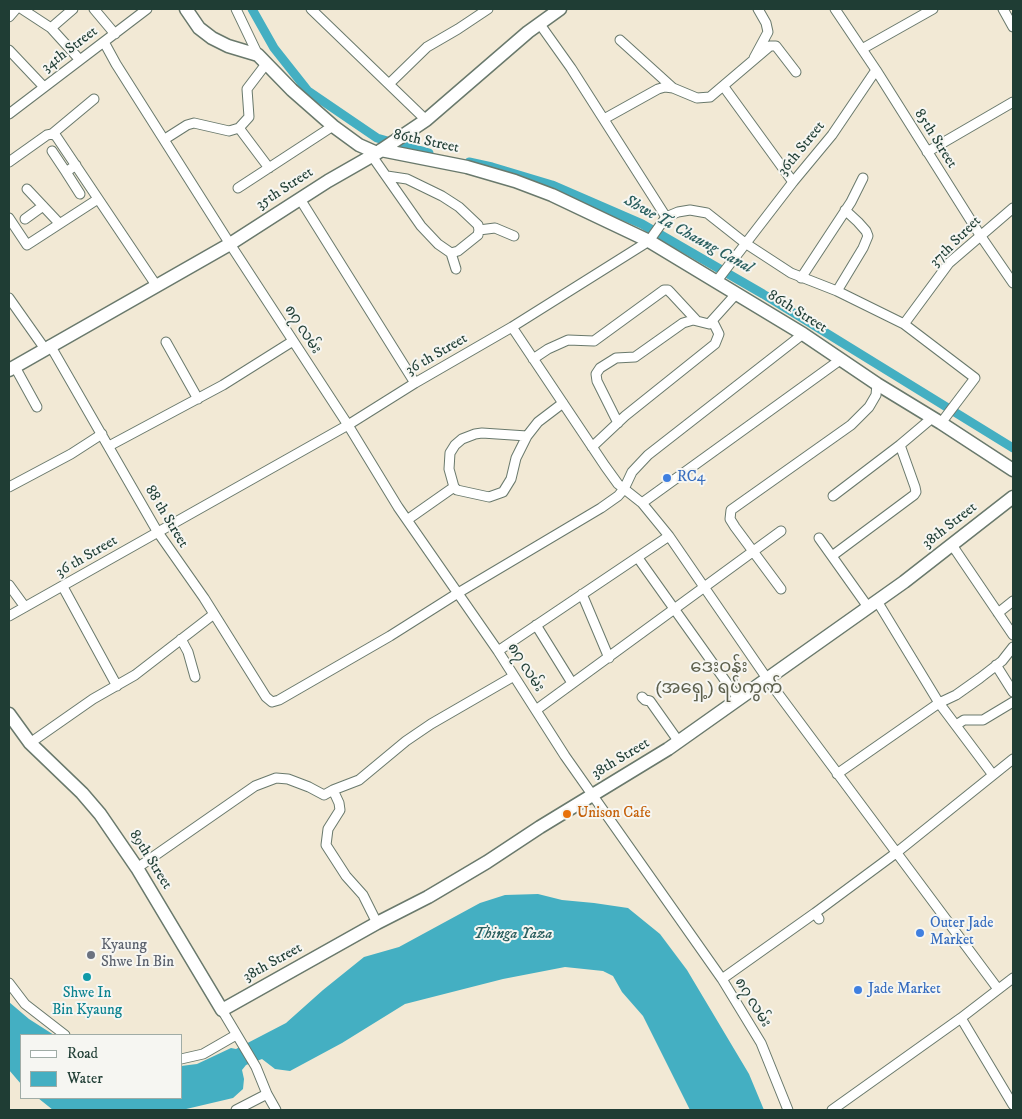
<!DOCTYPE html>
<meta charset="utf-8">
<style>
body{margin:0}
#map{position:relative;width:1022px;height:1119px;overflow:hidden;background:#f2e9d5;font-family:"IM FELL DW Pica",serif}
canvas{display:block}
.frame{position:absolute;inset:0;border:10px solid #1f3d34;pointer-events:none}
.legend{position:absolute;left:20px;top:1034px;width:162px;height:65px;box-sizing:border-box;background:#f6f6f2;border:1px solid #a0aca6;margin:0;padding:6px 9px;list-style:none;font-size:15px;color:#1f3d34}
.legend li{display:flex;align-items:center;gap:10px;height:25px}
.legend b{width:25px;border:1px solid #a0aca6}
</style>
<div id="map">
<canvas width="1022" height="1119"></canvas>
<div class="frame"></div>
<ul class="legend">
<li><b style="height:6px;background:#fff"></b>Road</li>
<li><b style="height:14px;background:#44afc2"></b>Water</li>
</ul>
</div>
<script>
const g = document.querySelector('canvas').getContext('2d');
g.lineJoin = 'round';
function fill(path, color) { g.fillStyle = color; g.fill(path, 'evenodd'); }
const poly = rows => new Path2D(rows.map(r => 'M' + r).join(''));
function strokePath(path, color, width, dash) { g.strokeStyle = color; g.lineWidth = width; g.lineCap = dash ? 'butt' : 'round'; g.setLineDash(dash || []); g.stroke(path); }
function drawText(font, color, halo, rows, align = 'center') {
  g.font = font + ' "IM FELL DW Pica","Noto Sans Myanmar",serif'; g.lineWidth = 4; g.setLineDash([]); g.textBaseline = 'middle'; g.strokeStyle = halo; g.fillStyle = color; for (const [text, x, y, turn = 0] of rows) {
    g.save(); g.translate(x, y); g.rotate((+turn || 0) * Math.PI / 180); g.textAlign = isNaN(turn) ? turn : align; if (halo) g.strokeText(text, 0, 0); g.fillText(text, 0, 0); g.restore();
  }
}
const water = poly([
 [538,894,562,900,594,903,628,908,660,934,687,970,749,1074,764,1110,690,1110,643,1016,622,992,613,976,603,971,565,967,503,979,405,1004,342,1043,290,1071,275,1069,262,1059,246,1065,242,1070,244,1079,243,1089,233,1098,182,1110,53,1110,38,1098,181,1098,181,1066,197,1064,231,1048,236,1049,286,1023,323,990,364,957,399,947,480,903,505,895],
 [9,1002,29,1019,54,1035,21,1035,21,1084,9,1070]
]);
const canal = poly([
 [252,9,274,48,308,91,377,138,429,153],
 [469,162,492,167,552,185,642,224,763,294,1013,448]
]);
const street = poly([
 [22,9,51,28],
 [73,9,51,28,80,60],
 [94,9,115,34],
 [236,9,258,55],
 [311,9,426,120],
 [835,9,876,70,980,235,1013,283],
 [1003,9,1013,27],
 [9,17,16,9],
 [620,40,673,88],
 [104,42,116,64,230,244,348,425,398,507,498,651,565,756,722,979,761,1043,788,1110],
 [862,49,933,9],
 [9,50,44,87],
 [754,58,768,32,766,23,758,9],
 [390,83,427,47,458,29,488,9],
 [724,87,793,182],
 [9,114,147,9],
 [604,119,658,89,665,87,673,88,697,98,710,97,770,46,776,46,796,72],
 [239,128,269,168],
 [52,134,94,99],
 [165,139,187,125,194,123,229,131,239,128,249,117,247,89,266,64],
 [52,151,66,172,76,165],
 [927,152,1013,102],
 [372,156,421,226,438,244,451,253,456,269],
 [9,162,47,135,52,134,56,136,156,285],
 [66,172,80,194],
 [387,176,407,179,442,196,459,207,478,225,479,230,478,235,458,251,451,253],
 [238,188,333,126],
 [27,189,59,223],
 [300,199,415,383],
 [666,217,678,212,690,210,707,213,745,243,791,273,837,291,904,324,975,378,941,423],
 [9,218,27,245,98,199],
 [25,219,43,206],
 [479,230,495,228,514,236],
 [801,278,851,202,863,178],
 [716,282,793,182,832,135,876,70],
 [837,291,863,248,868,236,866,231,858,222,845,210],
 [9,298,45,349],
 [904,324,949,263,1013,208],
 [512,327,605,466,618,484,642,503,669,536,768,680,998,989],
 [166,342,198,399],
 [50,345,157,531,204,598,266,697,272,702,279,700,390,636,458,593,601,508,618,496,624,489,632,472,648,455,803,334],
 [533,359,548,349,568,340,594,341,664,290,668,290,671,293,697,321],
 [15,367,37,407],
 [618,423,597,381,596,374,600,368,616,358,635,357,683,323,693,320,709,324,736,294],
 [109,446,223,385,293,341],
 [592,447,625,416,715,344,719,334,713,322],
 [9,487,71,454,102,434],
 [454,487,449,469,450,453,455,445,462,439,475,434,482,433,527,436],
 [833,496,900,445,932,418],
 [642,503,840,360],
 [407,520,454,487,457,490,489,497,503,492,511,479,516,458,527,436,538,422,563,403],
 [819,538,868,607],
 [952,545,1013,635],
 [832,556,914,495,916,492,915,487,900,445],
 [638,558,739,700],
 [9,585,25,607],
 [63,587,117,686],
 [781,589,735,527,730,519,731,510,851,425,869,407,876,395,877,384],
 [582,594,609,658],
 [998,613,1013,601],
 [9,616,348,425,415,383,512,327,649,241,666,217,571,68,539,23],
 [536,625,572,683],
 [181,639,188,652,195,677],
 [498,651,669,536],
 [996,665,1013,692],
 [642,697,645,700,650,701,679,742],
 [536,710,781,531],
 [956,725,964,720,983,720,1013,702],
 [30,743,93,699,135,675,214,614],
 [837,774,939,703,877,601],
 [993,775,939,703,956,695,980,678,1002,661,1013,647],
 [333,790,359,780,406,741,431,724,514,676],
 [137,868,255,786,276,778,288,779,309,787,324,795,333,790,339,803,340,810,328,829,326,845,346,876,363,895,377,923],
 [815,913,896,853,1013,759],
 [1013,978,961,1018,1013,1105],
 [722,979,815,913,819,919],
 [9,983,25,1004,65,1035],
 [222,1010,256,1067,267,1094,276,1110],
 [181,1059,203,1054,236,1035],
 [236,1110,267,1094],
 [832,1110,961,1018]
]);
const secondary = poly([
 [186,9,199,28,212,38,228,46,258,55,292,90,333,126,359,145,377,153],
 [381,150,467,167,515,181,552,195,649,241,803,334,877,384,941,423,1013,470],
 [9,370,230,244,328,181,377,153,426,120,528,32,560,9],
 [9,714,30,743,82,793,100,814,137,868,222,1010,377,923,428,897,487,862,540,827,668,749,904,582,1013,497]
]);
const markers = [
 [667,478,5,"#3f7fe0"],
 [567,814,5,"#e8710a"],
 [920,933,5,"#3f7fe0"],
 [91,955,5,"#6b7280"],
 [87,977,5,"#0f9aa8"],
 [858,990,5,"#3f7fe0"]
];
const streetNames = [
 ["34th Street",70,50,-37],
 ["85th Street",935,139,58],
 ["86th Street",426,142,12],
 ["36th Street",802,149,-51],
 ["35th Street",285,189,-33],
 ["37th Street",956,242,-45],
 ["86th Street",797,312,32],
 ["၈၇ လမ်း",302,330,57],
 ["36 th Street",437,355,-30],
 ["88 th Street",166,517,59],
 ["38th Street",950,526,-38],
 ["36 th Street",87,557,-30],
 ["၈၇ လမ်း",525,668,57],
 ["38th Street",621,759,-31],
 ["89th Street",150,860,58],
 ["38th Street",273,963,-29],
 ["၈၇ လမ်း",752,1003,58]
];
const shopNames = [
 ["RC4",677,478],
 ["Outer Jade",930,924],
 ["Market",930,941],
 ["Jade Market",868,990]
];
const foodNames = [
 ["Unison Cafe",577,814]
];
const worshipNames = [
 ["Kyaung",101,946],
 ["Shwe In Bin",101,963]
];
const cultureNames = [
 ["Shwe In",87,994],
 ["Bin Kyaung",87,1011]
];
const waterNames = [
 ["Shwe Ta Chaung Canal",688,235,29],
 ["Thinga Yaza",513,935]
];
const quarterNames = [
 ["ဒေးဝန်း",719,668],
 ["(အရှေ့) ရပ်ကွက်",719,689]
];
fill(water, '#44afc2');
strokePath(canal, '#44afc2', 9);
strokePath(street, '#69796c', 11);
strokePath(secondary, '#69796c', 15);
strokePath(street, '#fff', 9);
strokePath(secondary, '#fff', 12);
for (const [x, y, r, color] of markers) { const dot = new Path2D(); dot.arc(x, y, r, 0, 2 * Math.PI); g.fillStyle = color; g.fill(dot); strokePath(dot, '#f6f6f2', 2); }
drawText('15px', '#1f3d34', '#f6f6f2', streetNames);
drawText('15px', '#366cbe', '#f6f6f2', shopNames, 'left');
drawText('15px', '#c56008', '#f6f6f2', foodNames, 'left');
drawText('15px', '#5b616d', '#f6f6f2', worshipNames, 'left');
drawText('15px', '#0d838f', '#f6f6f2', cultureNames);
drawText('italic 16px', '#2a5f5f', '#f6f6f2', waterNames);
drawText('18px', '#5e614e', '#f6f6f2', quarterNames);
</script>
